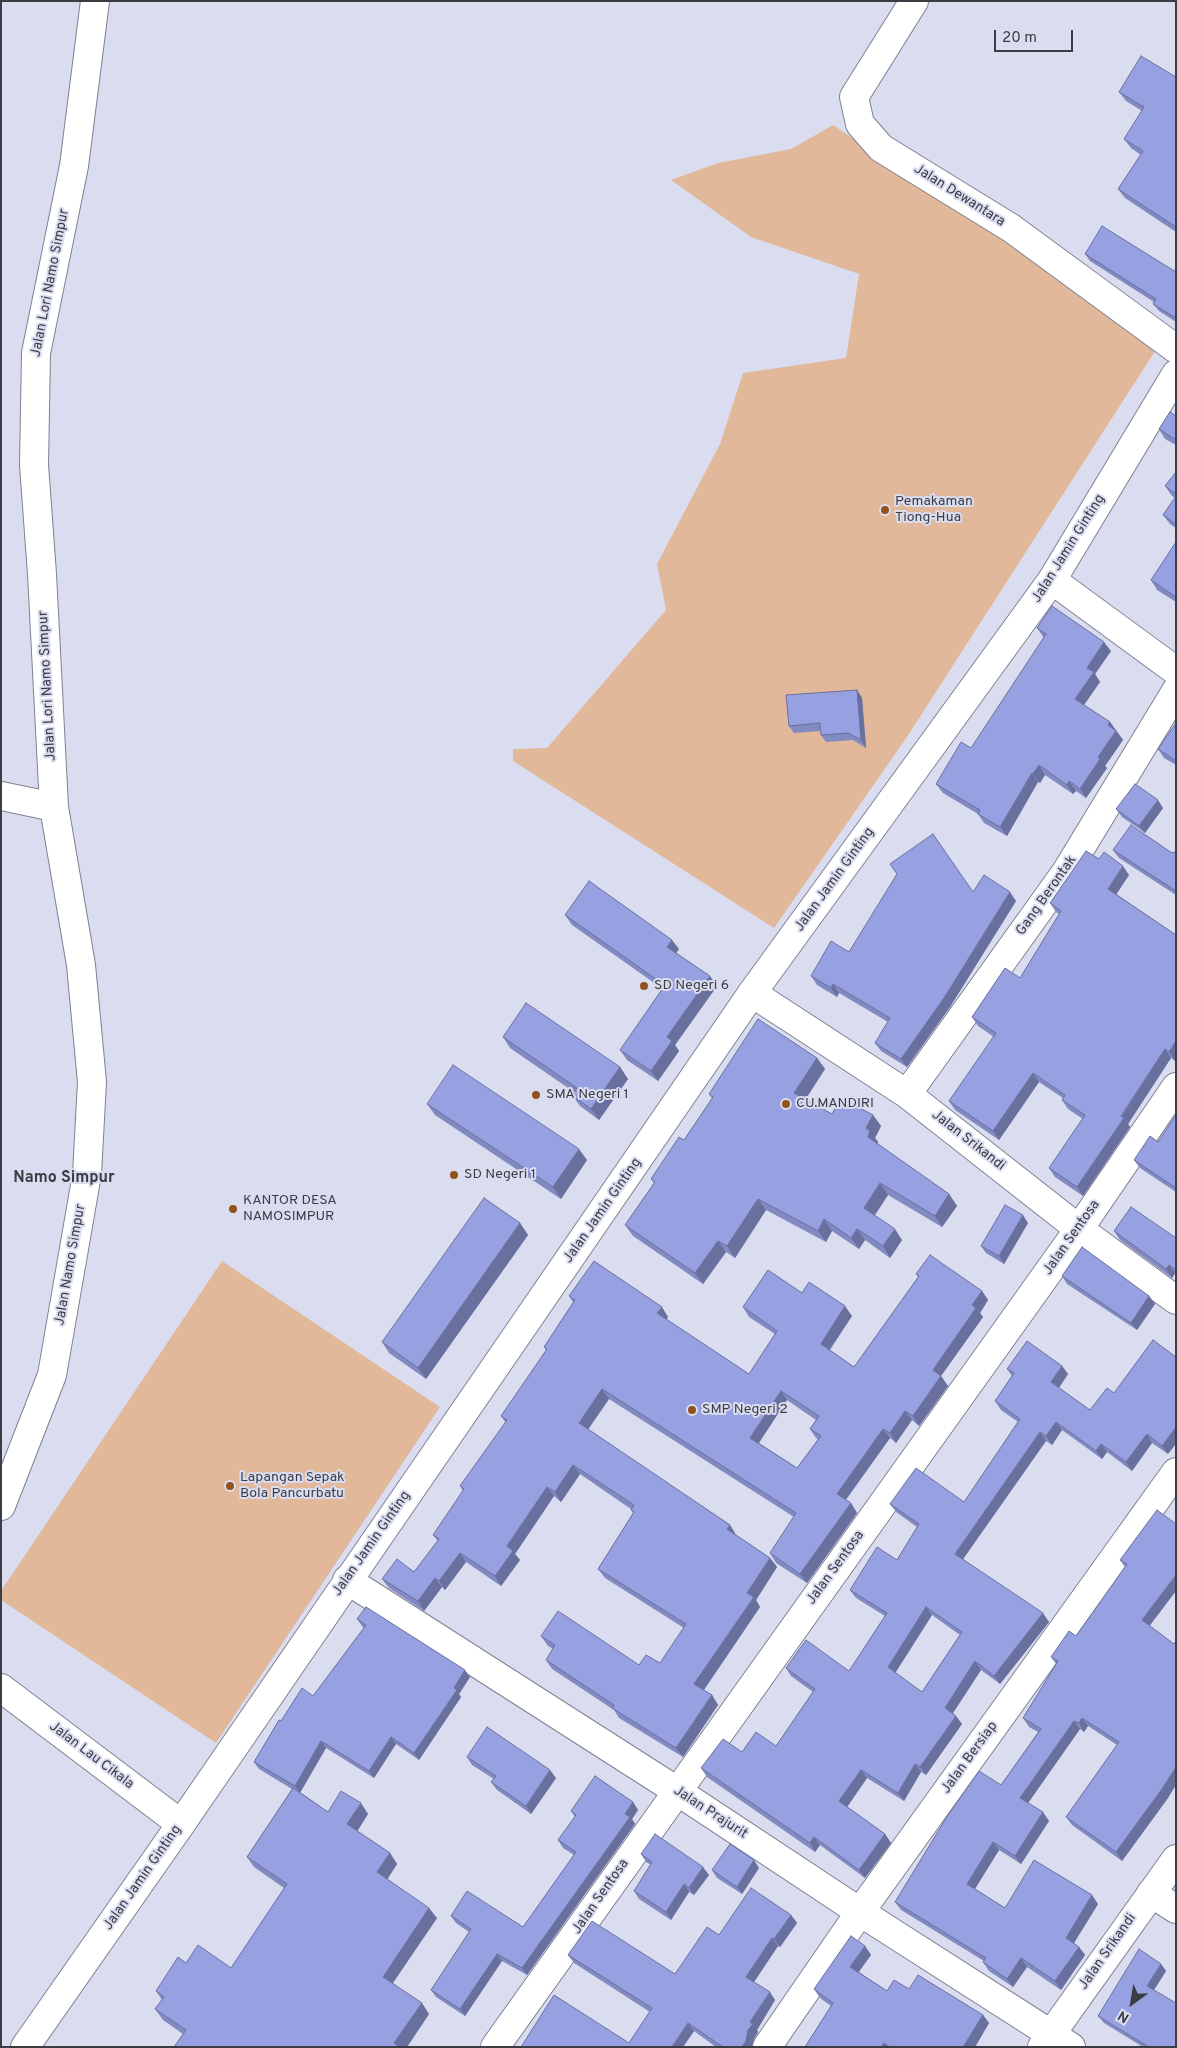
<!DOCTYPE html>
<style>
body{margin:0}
#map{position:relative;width:1177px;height:2048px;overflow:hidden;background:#daddf0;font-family:Overpass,sans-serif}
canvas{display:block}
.frame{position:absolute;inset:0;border:2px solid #3b3d44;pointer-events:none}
.north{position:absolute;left:1107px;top:1978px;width:50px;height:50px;-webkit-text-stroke:4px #daddf0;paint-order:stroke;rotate:212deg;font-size:14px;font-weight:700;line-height:20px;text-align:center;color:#3b3d44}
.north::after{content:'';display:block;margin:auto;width:18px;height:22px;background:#3b3d44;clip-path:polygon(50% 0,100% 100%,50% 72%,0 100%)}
.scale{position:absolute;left:994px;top:30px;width:79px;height:22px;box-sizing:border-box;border:2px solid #3b3d44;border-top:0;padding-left:6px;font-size:15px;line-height:18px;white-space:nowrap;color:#3b3d44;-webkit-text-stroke:4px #daddf0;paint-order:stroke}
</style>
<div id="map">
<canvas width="1177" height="2048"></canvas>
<div class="frame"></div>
<div class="north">N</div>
<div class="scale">20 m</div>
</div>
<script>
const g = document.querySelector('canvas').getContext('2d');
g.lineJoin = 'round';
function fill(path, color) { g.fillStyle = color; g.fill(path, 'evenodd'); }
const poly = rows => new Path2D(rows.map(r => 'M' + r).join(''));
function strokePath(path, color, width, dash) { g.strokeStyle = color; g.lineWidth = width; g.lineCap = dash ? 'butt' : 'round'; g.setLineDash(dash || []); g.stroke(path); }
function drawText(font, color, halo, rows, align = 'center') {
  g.font = font + ' Overpass,sans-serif'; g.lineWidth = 4; g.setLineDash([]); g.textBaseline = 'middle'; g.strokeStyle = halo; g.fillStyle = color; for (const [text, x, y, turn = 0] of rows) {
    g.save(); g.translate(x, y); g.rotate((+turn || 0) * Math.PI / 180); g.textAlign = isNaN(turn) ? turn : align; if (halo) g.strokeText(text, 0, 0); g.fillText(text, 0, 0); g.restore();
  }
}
const green = poly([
 [833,125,1159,345,907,737,774,928,513,761,513,749,547,748,666,610,657,564,720,444,743,373,846,358,859,274,751,237,671,180,718,163,791,149],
 [222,1261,440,1407,216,1743,1,1600,1,1591]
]);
const minor = poly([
 [914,1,854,97,860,124,881,148,1011,228,1176,349],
 [1052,580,1176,671],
 [1,796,54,807],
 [752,993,907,1094,1079,1229,1176,1300],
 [907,1094,1066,872,1176,691],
 [1,1506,52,1375,87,1174,92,1082,81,965,54,807,42,574,34,465,36,353,74,166,95,1],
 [347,1580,677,1791,860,1912,1071,2047],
 [1,1688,181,1824],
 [1151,1893,1176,1909],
 [495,2047,1079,1229,1176,1087],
 [767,2047,860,1912,1176,1472],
 [1042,2047,1176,1859]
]);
const highway = poly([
 [25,2047,181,1824,752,993,1052,580,1176,374]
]);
const wall = poly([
 [1176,77,1176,232,1125,198,1118,189,1141,155,1131,148,1124,139,1142,111,1126,101,1119,92],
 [1085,254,1176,272,1176,322,1159,311,1153,304,1154,302,1090,261],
 [1176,416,1176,445,1165,439,1159,429],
 [1176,472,1176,528,1170,524,1163,515,1175,498,1172,496,1165,486],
 [1176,542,1176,602,1157,590,1151,580],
 [1037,628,1111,651,1095,674,1100,682,1084,705,1110,722,1123,740,1105,766,1107,768,1086,798,1076,791,1073,794,1045,775,1040,783,1038,782,1007,836,984,823,978,814,943,793,936,784,971,748,1044,638],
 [857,690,862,698,866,748,853,740,826,742,821,735,821,731,794,733,789,726],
 [1176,723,1176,765,1164,758,1158,749],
 [1163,808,1145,833,1122,817,1116,809],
 [1113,850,1176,853,1176,895,1119,858],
 [1099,859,1129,875,1116,894,1176,935,1176,1059,1175,1061,1171,1058,1128,1124,1130,1127,1083,1196,1055,1177,1049,1168,1083,1119,1068,1109,1062,1100,1063,1098,1039,1082,999,1140,955,1110,949,1101,994,1037,978,1026,972,1017,1020,978,1059,914,1056,912,1050,903],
 [973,892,1016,901,950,1007,907,1067,881,1051,875,1043,888,1022,839,993,837,997,817,985,811,976,849,952],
 [565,915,679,949,676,953,717,986,675,1045,679,1051,658,1081,627,1060,620,1050,662,990,660,987,572,925],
 [503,1037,620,1067,628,1079,599,1120,580,1106,572,1095,574,1092,510,1048],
 [817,1058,825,1069,806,1099,832,1114,873,1115,881,1126,875,1138,878,1142,878,1144,949,1194,957,1206,942,1227,888,1195,875,1215,902,1240,890,1258,865,1240,859,1249,832,1231,826,1242,766,1210,735,1258,726,1252,703,1284,633,1236,625,1225,654,1183,651,1179,684,1140,712,1098,709,1094],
 [427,1104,587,1160,561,1199,435,1115],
 [1176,1115,1176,1192,1140,1168,1134,1160,1158,1142],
 [520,1223,528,1235,426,1379,389,1353,382,1342],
 [1028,1223,1004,1264,986,1253,981,1246],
 [1114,1231,1176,1238,1176,1274,1175,1273,1172,1278,1120,1240],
 [916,1274,982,1291,988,1300,980,1313,983,1317,941,1376,948,1386,919,1426,912,1420,896,1443,890,1438,846,1500,851,1503,857,1513,807,1583,776,1563,770,1553,794,1517,609,1399,588,1430,730,1525,736,1535,770,1558,777,1567,756,1600,760,1607,704,1690,712,1695,718,1705,683,1757,619,1718,614,1710,552,1669,546,1660,553,1649,548,1646,541,1636,639,1665,660,1663,684,1628,605,1578,598,1569,633,1513,631,1510,631,1509,580,1474,561,1502,554,1496,515,1554,520,1560,501,1586,466,1562,445,1590,442,1587,424,1611,389,1588,382,1579,414,1572,438,1541,433,1535,463,1491,460,1486,506,1423,501,1416,546,1350,544,1347,573,1302,569,1296,668,1317,666,1319,749,1374,775,1334,749,1317,743,1307,802,1293,852,1316,830,1350,854,1367,918,1277],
 [787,1400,816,1420,810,1429,816,1438,818,1439,797,1468,759,1443],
 [1062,1276,1149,1296,1155,1304,1137,1330,1067,1284],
 [1153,1340,1168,1454,1152,1443,1132,1471,1107,1452,1102,1459,1062,1430,1052,1445,1046,1441,963,1559,1049,1622,1000,1684,981,1670,953,1713,962,1724,926,1775,921,1772,904,1801,867,1778,847,1807,885,1834,891,1843,865,1878,820,1845,815,1852,707,1777,701,1768,742,1752,776,1746,813,1692,791,1676,786,1668,849,1671,885,1616,856,1598,850,1590,897,1560,917,1527,896,1512,890,1504,964,1502,1018,1422,1001,1410,995,1401,1012,1376,1007,1369,1062,1366,1068,1374,1059,1388,1090,1410,1114,1393],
 [932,1615,960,1635,922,1692,895,1673],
 [1176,1524,1150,1626,1168,1798,1122,1861,1072,1825,1066,1817,1117,1745,1088,1726,1084,1732,1080,1729,1028,1803,1049,1821,1021,1864,999,1850,975,1889,1005,1908,1098,1904,1074,1943,1079,1947,1085,1955,1061,1990,1027,1967,1013,1987,989,1971,983,1962,984,1961,901,1910,895,1902,1001,1785,1038,1732,1029,1727,1023,1718,1056,1664,1051,1657,1076,1636,1125,1567,1120,1560],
 [357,1619,470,1677,459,1694,461,1697,419,1760,396,1744,374,1778,326,1748,300,1792,328,1812,368,1814,357,1831,390,1853,397,1864,387,1879,437,1918,393,1983,429,2014,407,2047,174,2047,183,2034,163,2020,155,2009,162,2000,156,1991,186,1963,231,1968,284,1888,254,1867,247,1857,292,1789,259,1769,254,1762,281,1721,313,1696,364,1628,362,1626],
 [467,1757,556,1778,531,1814,497,1790,491,1782,494,1779,472,1765],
 [633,1802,638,1810,632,1819,635,1824,527,1975,502,1961,465,2016,436,1997,431,1990,469,1932,456,1923,451,1916,523,1927,574,1855,563,1848,558,1840,575,1817,571,1811],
 [641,1854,709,1875,694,1895,689,1892,671,1920,639,1899,634,1891,651,1865,646,1862],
 [759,1868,742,1894,717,1878,712,1870],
 [791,1915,797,1923,780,1947,778,1946,754,1982,775,2000,757,2030,758,2032,754,2039,752,2047,716,2047,694,2031,683,2047,521,2047,629,2043,650,2012,574,1963,568,1955,675,1974,719,1935],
 [865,1946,871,1955,859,1972,887,1991,909,1989,983,2015,989,2023,975,2047,805,2047,831,2006,820,1998,814,1989],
 [1161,1964,1166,1971,1154,1990,1176,2047,1143,2047,1104,2023,1098,2016]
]);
const shadedWall = poly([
 [1104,642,1111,651,1095,674,1100,682,1081,709,1075,699,1087,668],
 [857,690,862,698,866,748,861,740],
 [1110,722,1123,740,1105,766,1107,768,1086,798,1080,789,1098,757,1108,725],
 [1039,765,1045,775,1040,783,1033,774],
 [1032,773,1038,782,1007,836,1000,827],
 [1069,781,1076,791,1073,794,1067,785],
 [1158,800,1163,808,1145,833,1139,826],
 [1123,866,1129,875,1114,898,1108,889],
 [1010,892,1016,901,950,1007,907,1067,901,1059],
 [672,940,679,949,674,956,667,947],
 [710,976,717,986,675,1045,679,1051,658,1081,651,1071,667,1037],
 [833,984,839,993,837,997,831,988],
 [1176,1041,1176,1059,1175,1061,1169,1052],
 [1165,1049,1171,1058,1128,1124,1130,1127,1083,1196,1077,1187],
 [817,1058,825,1069,802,1104,794,1093],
 [620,1067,628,1079,599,1120,591,1109],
 [1033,1073,1039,1082,999,1140,993,1131],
 [873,1115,881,1126,875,1138,878,1142,875,1148,868,1137,866,1128],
 [579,1149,587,1160,561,1199,553,1187],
 [880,1183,888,1195,872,1219,864,1208],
 [949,1194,957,1206,942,1227,935,1216],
 [758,1199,766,1210,735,1258,727,1246],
 [1023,1215,1028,1223,1004,1264,999,1256],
 [824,1219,832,1231,826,1242,818,1231],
 [520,1223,528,1235,426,1379,418,1368],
 [857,1229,865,1240,859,1249,851,1238],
 [895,1229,902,1240,890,1258,883,1246],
 [718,1241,726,1252,703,1284,695,1273],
 [1169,1265,1175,1273,1172,1278,1166,1269],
 [982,1291,988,1300,980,1313,983,1317,941,1376,948,1386,919,1426,913,1416,933,1370,972,1305],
 [1149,1296,1155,1304,1137,1330,1131,1323],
 [845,1306,852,1316,827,1353,821,1344],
 [662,1307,668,1317,664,1323,657,1313],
 [1062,1366,1068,1374,1057,1390,1051,1382],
 [602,1389,609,1399,585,1433,579,1423],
 [781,1391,787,1400,756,1447,750,1438],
 [905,1411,912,1420,896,1443,890,1433],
 [1056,1422,1062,1430,1052,1445,1046,1436],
 [1176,1427,1176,1444,1168,1454,1162,1446],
 [883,1429,890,1438,843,1503,837,1494],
 [1040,1432,1046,1441,961,1562,955,1554],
 [1147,1434,1152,1443,1132,1471,1126,1462],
 [1101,1444,1107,1452,1102,1459,1096,1451],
 [573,1465,580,1474,561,1502,555,1492],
 [547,1487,554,1496,515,1554,520,1560,501,1586,495,1576,507,1546],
 [851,1503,857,1513,807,1583,800,1574],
 [730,1525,736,1535,734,1539,727,1529],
 [460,1553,466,1562,445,1590,439,1581],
 [770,1558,777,1567,756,1600,760,1607,701,1694,694,1684,747,1593],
 [1176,1575,1176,1591,1148,1628,1142,1620],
 [435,1578,442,1587,424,1611,418,1601],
 [926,1607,932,1615,894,1675,888,1667],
 [1043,1613,1049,1622,1000,1684,994,1676],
 [975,1661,981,1670,951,1716,945,1708],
 [465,1670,470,1677,459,1694,461,1697,419,1760,414,1753],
 [712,1695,718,1705,683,1757,676,1748],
 [956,1716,962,1724,926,1775,920,1767],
 [1082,1718,1088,1726,1084,1732,1079,1723],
 [1074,1721,1080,1729,1026,1806,1020,1798],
 [391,1737,396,1744,374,1778,369,1771],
 [321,1741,326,1748,300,1793,295,1786],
 [915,1764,921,1772,904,1801,898,1793],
 [1176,1767,1176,1785,1168,1798,1122,1861,1116,1852],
 [550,1770,556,1778,531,1814,526,1806],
 [861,1770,867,1778,845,1810,839,1801],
 [633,1802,638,1810,632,1819,635,1824,527,1975,522,1968],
 [361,1803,368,1814,355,1835,347,1824],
 [1043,1812,1049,1821,1021,1864,1015,1856],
 [885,1834,891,1843,865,1878,859,1870],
 [814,1837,820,1845,815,1852,810,1843],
 [993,1842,999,1850,973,1892,967,1884],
 [390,1853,397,1864,385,1883,377,1872],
 [754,1860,759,1868,742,1894,737,1887],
 [703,1867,709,1875,694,1895,689,1888],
 [684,1884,689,1892,671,1920,666,1912],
 [1092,1895,1098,1904,1072,1946,1066,1938],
 [429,1908,437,1918,390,1987,383,1977],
 [791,1915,797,1923,780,1947,774,1939],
 [772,1938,778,1946,752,1985,746,1977],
 [865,1946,871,1955,856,1975,850,1967],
 [1079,1947,1085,1955,1061,1990,1055,1981],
 [497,1954,502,1961,465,2016,460,2009],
 [1021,1958,1027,1967,1013,1987,1007,1979],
 [1161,1964,1166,1971,1152,1993,1147,1986],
 [770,1992,775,2000,757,2030,758,2032,754,2039,752,2047,742,2047,750,2022],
 [422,2003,429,2014,407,2047,396,2047,394,2043],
 [983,2015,989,2023,975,2047,963,2047],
 [688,2023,694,2031,683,2047,672,2047],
 [884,2043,887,2047,881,2047]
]);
const building = poly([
 [1141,56,1176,77,1176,150,1175,151,1176,152,1176,227,1118,189,1143,151,1124,139,1144,107,1119,92,1141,56],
 [1102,226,1176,272,1176,318,1153,304,1156,299,1085,254,1102,226],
 [1170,412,1176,416,1176,440,1159,429,1170,412],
 [1176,472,1176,494,1165,486,1176,472],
 [1176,496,1176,524,1163,515,1176,496],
 [1176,542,1176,597,1151,580,1176,542],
 [1052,606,1104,642,1087,668,1094,672,1075,699,1110,722,1108,725,1116,731,1098,757,1100,759,1080,789,1069,781,1067,785,1039,765,1033,774,1032,773,1000,827,978,814,980,810,936,784,961,742,971,748,1046,634,1037,628,1052,606],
 [857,690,861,740,848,733,821,735,820,723,789,726,786,695,857,690],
 [1176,723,1176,761,1158,749,1176,723],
 [1135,784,1158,800,1139,826,1116,809,1135,784],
 [1131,825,1172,853,1174,852,1176,853,1176,891,1113,850,1131,825],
 [933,834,973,892,984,875,1010,892,944,998,901,1059,875,1043,890,1018,833,984,831,988,811,976,831,941,849,952,897,874,890,864,933,834],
 [1086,851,1099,859,1104,852,1123,866,1108,889,1176,935,1176,1041,1169,1052,1165,1049,1121,1116,1124,1118,1077,1187,1049,1168,1085,1115,1062,1100,1065,1095,1033,1073,993,1131,949,1101,996,1033,972,1017,1005,968,1020,978,1061,911,1050,903,1086,851],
 [589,881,672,940,667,947,710,976,667,1037,672,1041,651,1071,620,1050,663,988,658,985,660,982,565,915,589,881],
 [526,1003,620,1067,591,1109,572,1095,577,1088,503,1037,526,1003],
 [758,1019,817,1058,794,1093,832,1114,841,1098,873,1115,866,1128,870,1131,868,1137,949,1194,935,1216,880,1183,864,1208,895,1229,883,1246,857,1229,851,1238,824,1219,818,1231,758,1199,727,1246,718,1241,695,1273,625,1225,655,1182,651,1179,679,1137,684,1140,713,1097,709,1094,758,1019],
 [453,1065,579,1149,553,1187,427,1104,453,1065],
 [1176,1115,1176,1188,1134,1160,1150,1136,1158,1142,1176,1115],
 [484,1198,520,1223,418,1368,382,1342,484,1198],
 [1005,1205,1023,1215,999,1256,981,1246,1005,1205],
 [1131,1207,1176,1238,1176,1270,1169,1265,1166,1269,1114,1231,1131,1207],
 [1082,1247,1149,1296,1131,1323,1062,1276,1082,1247],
 [930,1255,982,1291,972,1305,976,1308,933,1370,941,1376,913,1416,905,1411,890,1433,883,1429,837,1494,851,1503,800,1574,770,1553,796,1513,602,1389,579,1423,730,1525,727,1529,770,1558,747,1593,754,1597,694,1684,712,1695,676,1748,612,1708,614,1705,546,1660,555,1645,541,1636,558,1611,639,1665,646,1655,660,1663,686,1624,598,1569,634,1512,631,1510,634,1505,573,1465,555,1492,547,1487,507,1546,513,1551,495,1576,460,1553,439,1581,435,1578,418,1601,382,1579,397,1559,414,1572,439,1539,433,1535,464,1489,460,1486,507,1420,501,1416,547,1349,544,1347,575,1300,569,1296,594,1261,662,1307,657,1313,749,1374,777,1331,743,1307,768,1270,802,1293,809,1282,845,1306,821,1344,854,1367,919,1276,916,1274,930,1255],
 [781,1391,819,1416,810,1429,821,1436,797,1468,750,1438,781,1391],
 [1153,1340,1176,1357,1176,1427,1162,1446,1147,1434,1126,1462,1101,1444,1096,1451,1056,1422,1046,1436,1040,1432,955,1554,1043,1613,994,1676,975,1661,945,1708,956,1716,920,1767,915,1764,898,1793,861,1770,839,1801,885,1834,859,1870,814,1837,810,1843,701,1768,723,1739,742,1752,756,1732,776,1746,815,1689,786,1668,806,1640,849,1671,887,1613,850,1590,877,1547,897,1560,919,1524,890,1504,916,1468,964,1502,1020,1419,995,1401,1014,1373,1007,1369,1027,1341,1062,1366,1051,1382,1090,1410,1107,1388,1114,1393,1153,1340],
 [926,1607,962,1632,922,1692,888,1667,926,1607],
 [1157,1510,1176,1524,1176,1575,1142,1620,1174,1644,1176,1641,1176,1767,1162,1789,1116,1852,1066,1817,1119,1742,1082,1718,1079,1723,1074,1721,1020,1798,1043,1812,1015,1856,993,1842,967,1884,1005,1908,1034,1860,1092,1895,1066,1938,1079,1947,1055,1981,1021,1958,1007,1979,983,1962,986,1958,895,1902,948,1815,979,1771,1001,1785,1041,1729,1023,1718,1058,1661,1051,1657,1069,1631,1076,1636,1127,1564,1120,1560,1157,1510],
 [366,1607,465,1670,454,1688,457,1690,414,1753,391,1737,369,1771,321,1741,295,1786,254,1762,279,1720,281,1721,302,1688,313,1696,366,1625,357,1619,366,1607],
 [487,1727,550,1770,526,1806,491,1782,496,1776,467,1757,487,1727],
 [595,1776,633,1802,625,1814,630,1817,522,1968,497,1954,460,2009,431,1990,471,1929,451,1916,467,1891,523,1927,576,1852,558,1840,576,1815,571,1811,595,1776],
 [293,1788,328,1812,341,1791,361,1803,347,1824,390,1853,377,1872,429,1908,383,1977,422,2003,394,2043,399,2047,174,2047,186,2030,155,2009,164,1997,156,1991,178,1957,186,1963,198,1945,231,1968,287,1884,247,1857,293,1788],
 [655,1834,703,1867,689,1888,684,1884,666,1912,634,1891,652,1862,641,1854,655,1834],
 [730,1844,754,1860,737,1887,712,1870,730,1844],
 [751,1888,791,1915,774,1939,772,1938,746,1977,770,1992,750,2022,753,2024,748,2030,746,2041,742,2047,723,2047,688,2023,672,2047,521,2047,554,1995,629,2043,652,2008,568,1955,592,1921,675,1974,707,1927,719,1935,751,1888],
 [851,1936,865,1946,850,1967,887,1991,894,1980,909,1989,918,1975,983,2015,963,2047,890,2047,884,2043,881,2047,805,2047,833,2003,814,1989,851,1936],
 [1139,1949,1161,1964,1147,1986,1176,2003,1176,2047,1149,2047,1098,2016,1139,1949]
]);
const markers = [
 [885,510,5,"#92511c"],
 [644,986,5,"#92511c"],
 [536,1095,5,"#92511c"],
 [786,1104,5,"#92511c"],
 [454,1175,5,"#92511c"],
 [233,1209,5,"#92511c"],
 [692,1410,5,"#92511c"],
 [230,1486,5,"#92511c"]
];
const streetNames = [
 ["Jalan Dewantara",959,196,32],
 ["Jalan Lori Namo Simpur",51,283,-79],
 ["Jalan Jamin Ginting",1069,549,-58],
 ["Jalan Lori Namo Simpur",48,686,-93],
 ["Jalan Jamin Ginting",835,880,-54],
 ["Gang Berontak",1047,896,-55],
 ["Jalan Srikandi",968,1141,38],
 ["Jalan Jamin Ginting",603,1211,-55],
 ["Jalan Sentosa",1072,1238,-55],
 ["Jalan Namo Simpur",71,1265,-80],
 ["Jalan Jamin Ginting",372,1544,-55],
 ["Jalan Sentosa",836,1568,-54],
 ["Jalan Lau Cikala",91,1756,37],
 ["Jalan Bersiap",970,1758,-54],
 ["Jalan Prajurit",710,1813,33],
 ["Jalan Jamin Ginting",143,1878,-55],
 ["Jalan Sentosa",601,1897,-55],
 ["Jalan Srikandi",1108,1952,-55]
];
const poiNames = [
 ["Pemakaman",895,502],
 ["Tiong-Hua",895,518],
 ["SD Negeri 6",654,986],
 ["SMA Negeri 1",546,1095],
 ["CU.MANDIRI",796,1104],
 ["SD Negeri 1",464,1175],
 ["KANTOR DESA",243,1201],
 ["NAMOSIMPUR",243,1217],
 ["SMP Negeri 2",702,1410],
 ["Lapangan Sepak",240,1478],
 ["Bola Pancurbatu",240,1494]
];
const quarterNames = [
 ["Namo Simpur",64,1179]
];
fill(green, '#e2b89b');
strokePath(minor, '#7e8192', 30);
strokePath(highway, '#7e8192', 30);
strokePath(minor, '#fff', 28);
strokePath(highway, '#fff', 28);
fill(wall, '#828ac2');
fill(shadedWall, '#6a709e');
fill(building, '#97a0e1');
strokePath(building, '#6a709e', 1);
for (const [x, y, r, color] of markers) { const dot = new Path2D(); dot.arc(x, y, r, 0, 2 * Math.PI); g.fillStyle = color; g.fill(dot); strokePath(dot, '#daddf0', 2); }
drawText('14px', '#3b3d44', '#daddf0', streetNames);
drawText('14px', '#3b3d44', '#daddf0', poiNames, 'left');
drawText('bold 16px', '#3b3d44', '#daddf0', quarterNames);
</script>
